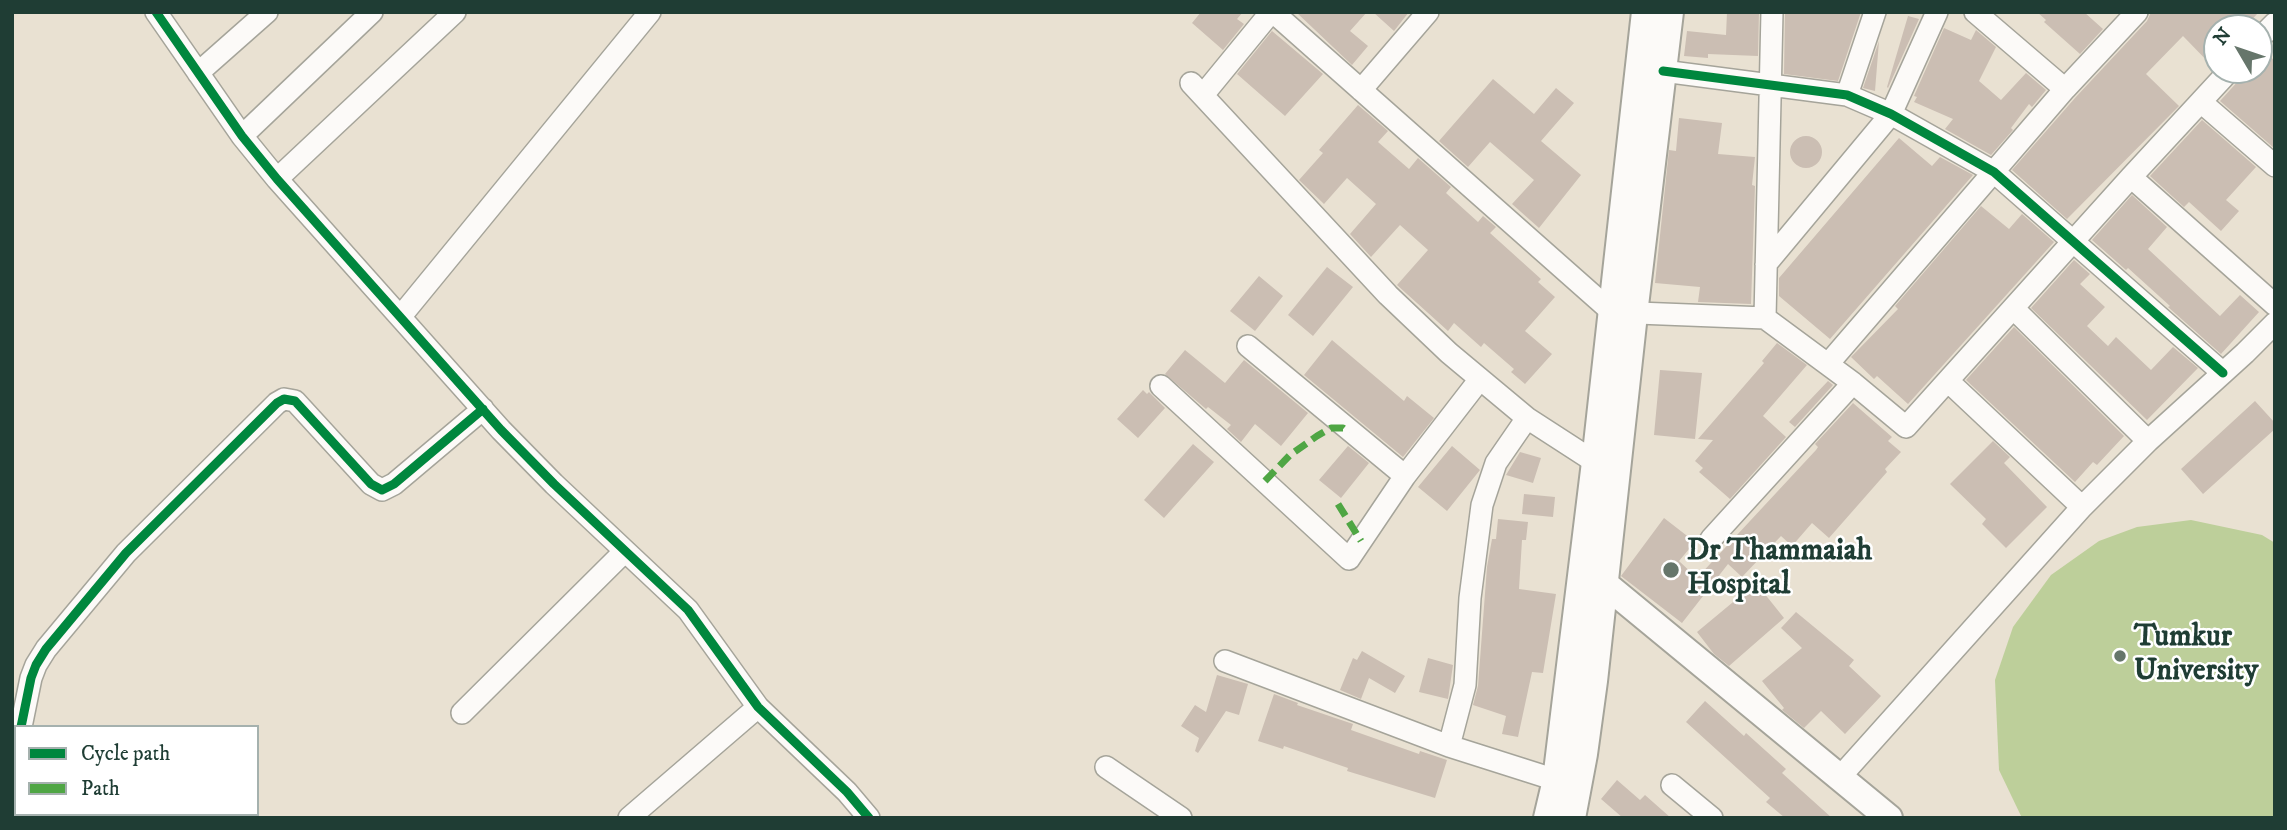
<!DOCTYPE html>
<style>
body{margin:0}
#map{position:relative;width:2287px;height:830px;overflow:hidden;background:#e9e1d2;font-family:"IM FELL DW Pica",serif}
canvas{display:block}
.frame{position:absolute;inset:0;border:14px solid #1f3d34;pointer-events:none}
.legend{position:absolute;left:14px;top:725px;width:245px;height:91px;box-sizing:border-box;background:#fff;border:2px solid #a5b1ae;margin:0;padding:9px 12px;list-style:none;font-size:21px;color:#1f3d34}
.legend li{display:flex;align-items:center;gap:14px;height:35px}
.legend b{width:35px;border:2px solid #a5b1ae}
.north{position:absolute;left:2203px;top:14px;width:70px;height:70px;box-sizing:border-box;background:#fff;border:2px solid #a5b1ae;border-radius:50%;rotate:309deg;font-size:19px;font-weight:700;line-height:28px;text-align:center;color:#1f3d34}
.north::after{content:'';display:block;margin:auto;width:24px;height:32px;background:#66766b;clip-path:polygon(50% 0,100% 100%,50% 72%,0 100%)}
</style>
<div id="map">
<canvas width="2287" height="830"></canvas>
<div class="frame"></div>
<ul class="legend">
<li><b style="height:9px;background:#00873e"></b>Cycle path</li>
<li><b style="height:9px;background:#4fa644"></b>Path</li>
</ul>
<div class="north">N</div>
</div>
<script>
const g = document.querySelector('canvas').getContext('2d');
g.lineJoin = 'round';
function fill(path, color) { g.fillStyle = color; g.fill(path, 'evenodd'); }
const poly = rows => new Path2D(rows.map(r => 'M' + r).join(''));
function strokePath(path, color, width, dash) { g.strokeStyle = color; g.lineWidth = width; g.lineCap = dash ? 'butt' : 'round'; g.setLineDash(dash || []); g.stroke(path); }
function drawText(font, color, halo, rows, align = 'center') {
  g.font = font + ' "IM FELL DW Pica",serif'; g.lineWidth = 5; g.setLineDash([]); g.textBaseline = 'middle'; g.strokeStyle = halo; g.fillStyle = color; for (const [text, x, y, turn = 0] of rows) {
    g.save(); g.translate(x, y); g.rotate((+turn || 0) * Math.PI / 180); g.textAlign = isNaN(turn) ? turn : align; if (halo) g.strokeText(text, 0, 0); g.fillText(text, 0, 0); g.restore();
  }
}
const green = poly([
 [2191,520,2262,535,2275,543,2275,818,2022,818,1999,770,1995,680,2013,627,2051,575,2099,541,2137,527]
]);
const building = poly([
 [1201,12,1243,12,1237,19,1244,24,1223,50,1192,23],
 [1296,12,1367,12,1350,31,1368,46,1352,65],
 [1373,12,1409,12,1394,31],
 [1727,12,1759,12,1758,56,1708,54,1708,58,1684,56,1687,31,1726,35],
 [1785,12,1861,12,1838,81,1784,74],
 [2037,12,2084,12,2103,29,2080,54,2044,22,2046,20],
 [2151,12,2259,12,2244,28,2217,28,2217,65,2214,68,2183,36,2146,74,2179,106,2067,219,2012,170,2075,98,2147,21],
 [1908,16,1919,19,1888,88,1887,87],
 [1944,28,1971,40,1976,30,1996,47,1979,81,2001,100,2026,73,2046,90,2032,107,2029,104,2011,128,2013,130,1991,155,1945,129,1953,119,1914,102,1917,97,1914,96],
 [1272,31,1323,74,1285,116,1237,74],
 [1879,41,1875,91,1863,88],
 [2264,51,2275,61,2274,148,2220,101,2240,79,2243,70,2259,70,2259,52],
 [1493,79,1534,114,1556,88,1574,103,1541,141,1581,175,1539,228,1512,204,1534,180,1490,142,1468,167,1439,141],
 [1358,105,1388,131,1378,142,1409,169,1418,158,1451,187,1446,193,1478,222,1483,216,1496,227,1490,233,1541,279,1538,282,1555,297,1525,331,1552,354,1525,384,1511,372,1514,369,1484,343,1481,347,1454,323,1448,331,1397,285,1428,250,1400,225,1371,257,1350,234,1376,204,1347,178,1324,204,1299,180,1323,153,1319,150],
 [1679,118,1722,123,1718,154,1755,157,1752,185,1755,186,1751,304,1698,302,1700,287,1655,283,1669,150,1676,151],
 [2202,120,2256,167,2226,200,2239,211,2221,231,2189,202,2184,207,2150,176],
 '1790 152a16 16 0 1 1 32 0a16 16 0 1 1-32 0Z',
 [1899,138,1932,166,1940,157,1973,175,1830,339,1779,296,1779,278],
 [2132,195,2167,227,2148,249,2220,316,2240,295,2259,312,2221,354,2168,307,2170,306,2128,268,2126,270,2092,240],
 [1981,206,2009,229,2022,214,2054,242,1908,404,1877,376,1874,379,1851,357,1898,309,1895,306],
 [2074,260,2090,274,2080,284,2105,307,2087,326,2108,346,2116,337,2151,370,2173,347,2198,368,2147,420,2031,308],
 [1327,267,1353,287,1313,336,1288,315],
 [1259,276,1283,296,1255,331,1230,311],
 [2014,327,2124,436,2097,465,2093,462,2075,482,1966,380],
 [1332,340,1404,401,1407,396,1434,418,1403,457,1304,375],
 [1777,343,1807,365,1763,416,1786,437,1730,499,1699,472,1703,468,1695,461,1713,440,1698,439,1764,363,1762,361],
 [1185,350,1225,383,1244,360,1308,413,1281,446,1255,424,1241,442,1227,429,1231,425,1208,407,1206,409,1165,374],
 [1660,370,1702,373,1695,439,1654,435],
 [1828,381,1833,385,1795,427,1789,422],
 [1143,390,1147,394,1149,392,1165,408,1138,438,1117,419],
 [2255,401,2275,423,2275,429,2203,494,2181,469],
 [1853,403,1892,437,1888,441,1901,452,1885,469,1887,472,1829,538,1812,523,1792,546,1781,536,1742,577,1728,564,1682,623,1621,576,1664,518,1695,542,1679,561,1697,578,1816,450,1818,447,1815,444],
 [1993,441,2010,457,2004,463,2047,507,2006,548,1982,524,1986,519,1950,484],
 [1193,444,1214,462,1164,518,1144,500],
 [1348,446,1369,463,1341,498,1319,480],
 [1452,446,1480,470,1447,511,1418,487],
 [1520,452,1541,458,1533,483,1506,475],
 [1524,494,1555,497,1553,517,1522,514],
 [1498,519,1528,522,1526,540,1522,540,1519,589,1556,594,1543,673,1532,672,1518,737,1502,734,1506,716,1473,705,1478,686,1487,567,1492,539,1496,539],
 [1756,583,1784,618,1729,666,1714,654,1697,632],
 [1796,612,1854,660,1849,666,1881,696,1845,734,1821,711,1804,728,1782,710,1784,708,1762,681,1802,648,1781,628],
 [1362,651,1405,676,1395,693,1369,678,1361,699,1340,690,1353,658,1357,660],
 [1428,658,1453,665,1448,699,1419,692],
 [1217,675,1248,684,1239,715,1226,711,1198,753,1195,751,1199,738,1181,726,1195,705,1206,712],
 [1274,694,1298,703,1297,705,1353,724,1351,730,1419,754,1420,751,1447,760,1435,798,1347,771,1348,768,1284,746,1283,749,1258,741],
 [1705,701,1744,736,1746,733,1786,769,1782,773,1832,818,1785,818,1766,802,1770,798,1686,722],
 [1617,780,1640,800,1645,795,1671,818,1623,818,1601,799]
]);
const minor = poly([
 [156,12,242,136,277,179,501,430,554,484,688,610,758,707,847,792,869,818],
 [1273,12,1612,312,1765,318],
 [1975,12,2065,89],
 [2259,39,2275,23],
 [1663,71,1847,95,1891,114,1994,172,2223,373],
 [198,73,267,12],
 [1191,83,1388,295,1449,353,1527,418],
 [1361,90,1428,12],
 [1203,95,1271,12],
 [1847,95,1875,12],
 [2201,102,2275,166],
 [242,136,372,12],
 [2131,177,2275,305],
 [277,179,455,12],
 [1766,264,1891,114,1937,12],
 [2014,309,2148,441],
 [401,316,650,12],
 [1248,346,1405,476],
 [1828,364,2065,89,2137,12],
 [1949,382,2082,507],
 [1853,383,1906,427,2131,177,2230,70],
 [1161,386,1349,559,1405,476,1480,379],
 [1711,539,1853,383,1765,318,1772,12],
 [1225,661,1449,746,1556,780],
 [462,713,625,551],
 [21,727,31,678,36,665,46,649,126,553,277,403,284,399,295,401,371,484,382,490,394,484,483,409],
 [1449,746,1465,685,1470,598,1482,505,1496,463,1527,418,1595,462],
 [1106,767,1181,818],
 [1840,777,2082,507,2148,441,2245,353,2275,323],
 [1672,785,1712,818],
 [629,818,758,707]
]);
const major = poly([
 [1594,575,1889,818],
 [1547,818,1556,780,1595,462,1645,12],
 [1572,818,1584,754,1594,681,1634,314,1670,12]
]);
const quiet = poly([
 [1265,481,1290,455,1317,436,1331,428,1343,428,1349,433],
 [1338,504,1361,541]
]);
const cycleway = poly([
 [156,12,242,136,277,179,501,430,554,484,688,610,758,707,847,792,869,818],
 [1663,71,1847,95,1891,114,1994,172,2223,373],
 [21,727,31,678,36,665,46,649,126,553,277,403,284,399,295,401,371,484,382,490,394,484,483,409]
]);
const markers = [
 [1671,570,9,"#66766b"],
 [2120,656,7,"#66766b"]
];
const poiNames = [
 ["Dr Thammaiah",1687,553],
 ["Hospital",1687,587],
 ["Tumkur",2134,639],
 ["University",2134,673]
];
fill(green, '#bdcf9a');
fill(building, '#cbbeb3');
strokePath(minor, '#a5a49a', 24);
strokePath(major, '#a5a49a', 30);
strokePath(minor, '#fcfaf8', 21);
strokePath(major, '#fcfaf8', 26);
strokePath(quiet, '#4fa644', 7, [14, 7]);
strokePath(cycleway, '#00873e', 9);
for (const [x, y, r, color] of markers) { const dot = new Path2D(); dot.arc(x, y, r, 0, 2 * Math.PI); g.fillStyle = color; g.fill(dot); strokePath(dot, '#fff', 2.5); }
drawText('bold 30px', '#1f3d34', '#fff', poiNames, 'left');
</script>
